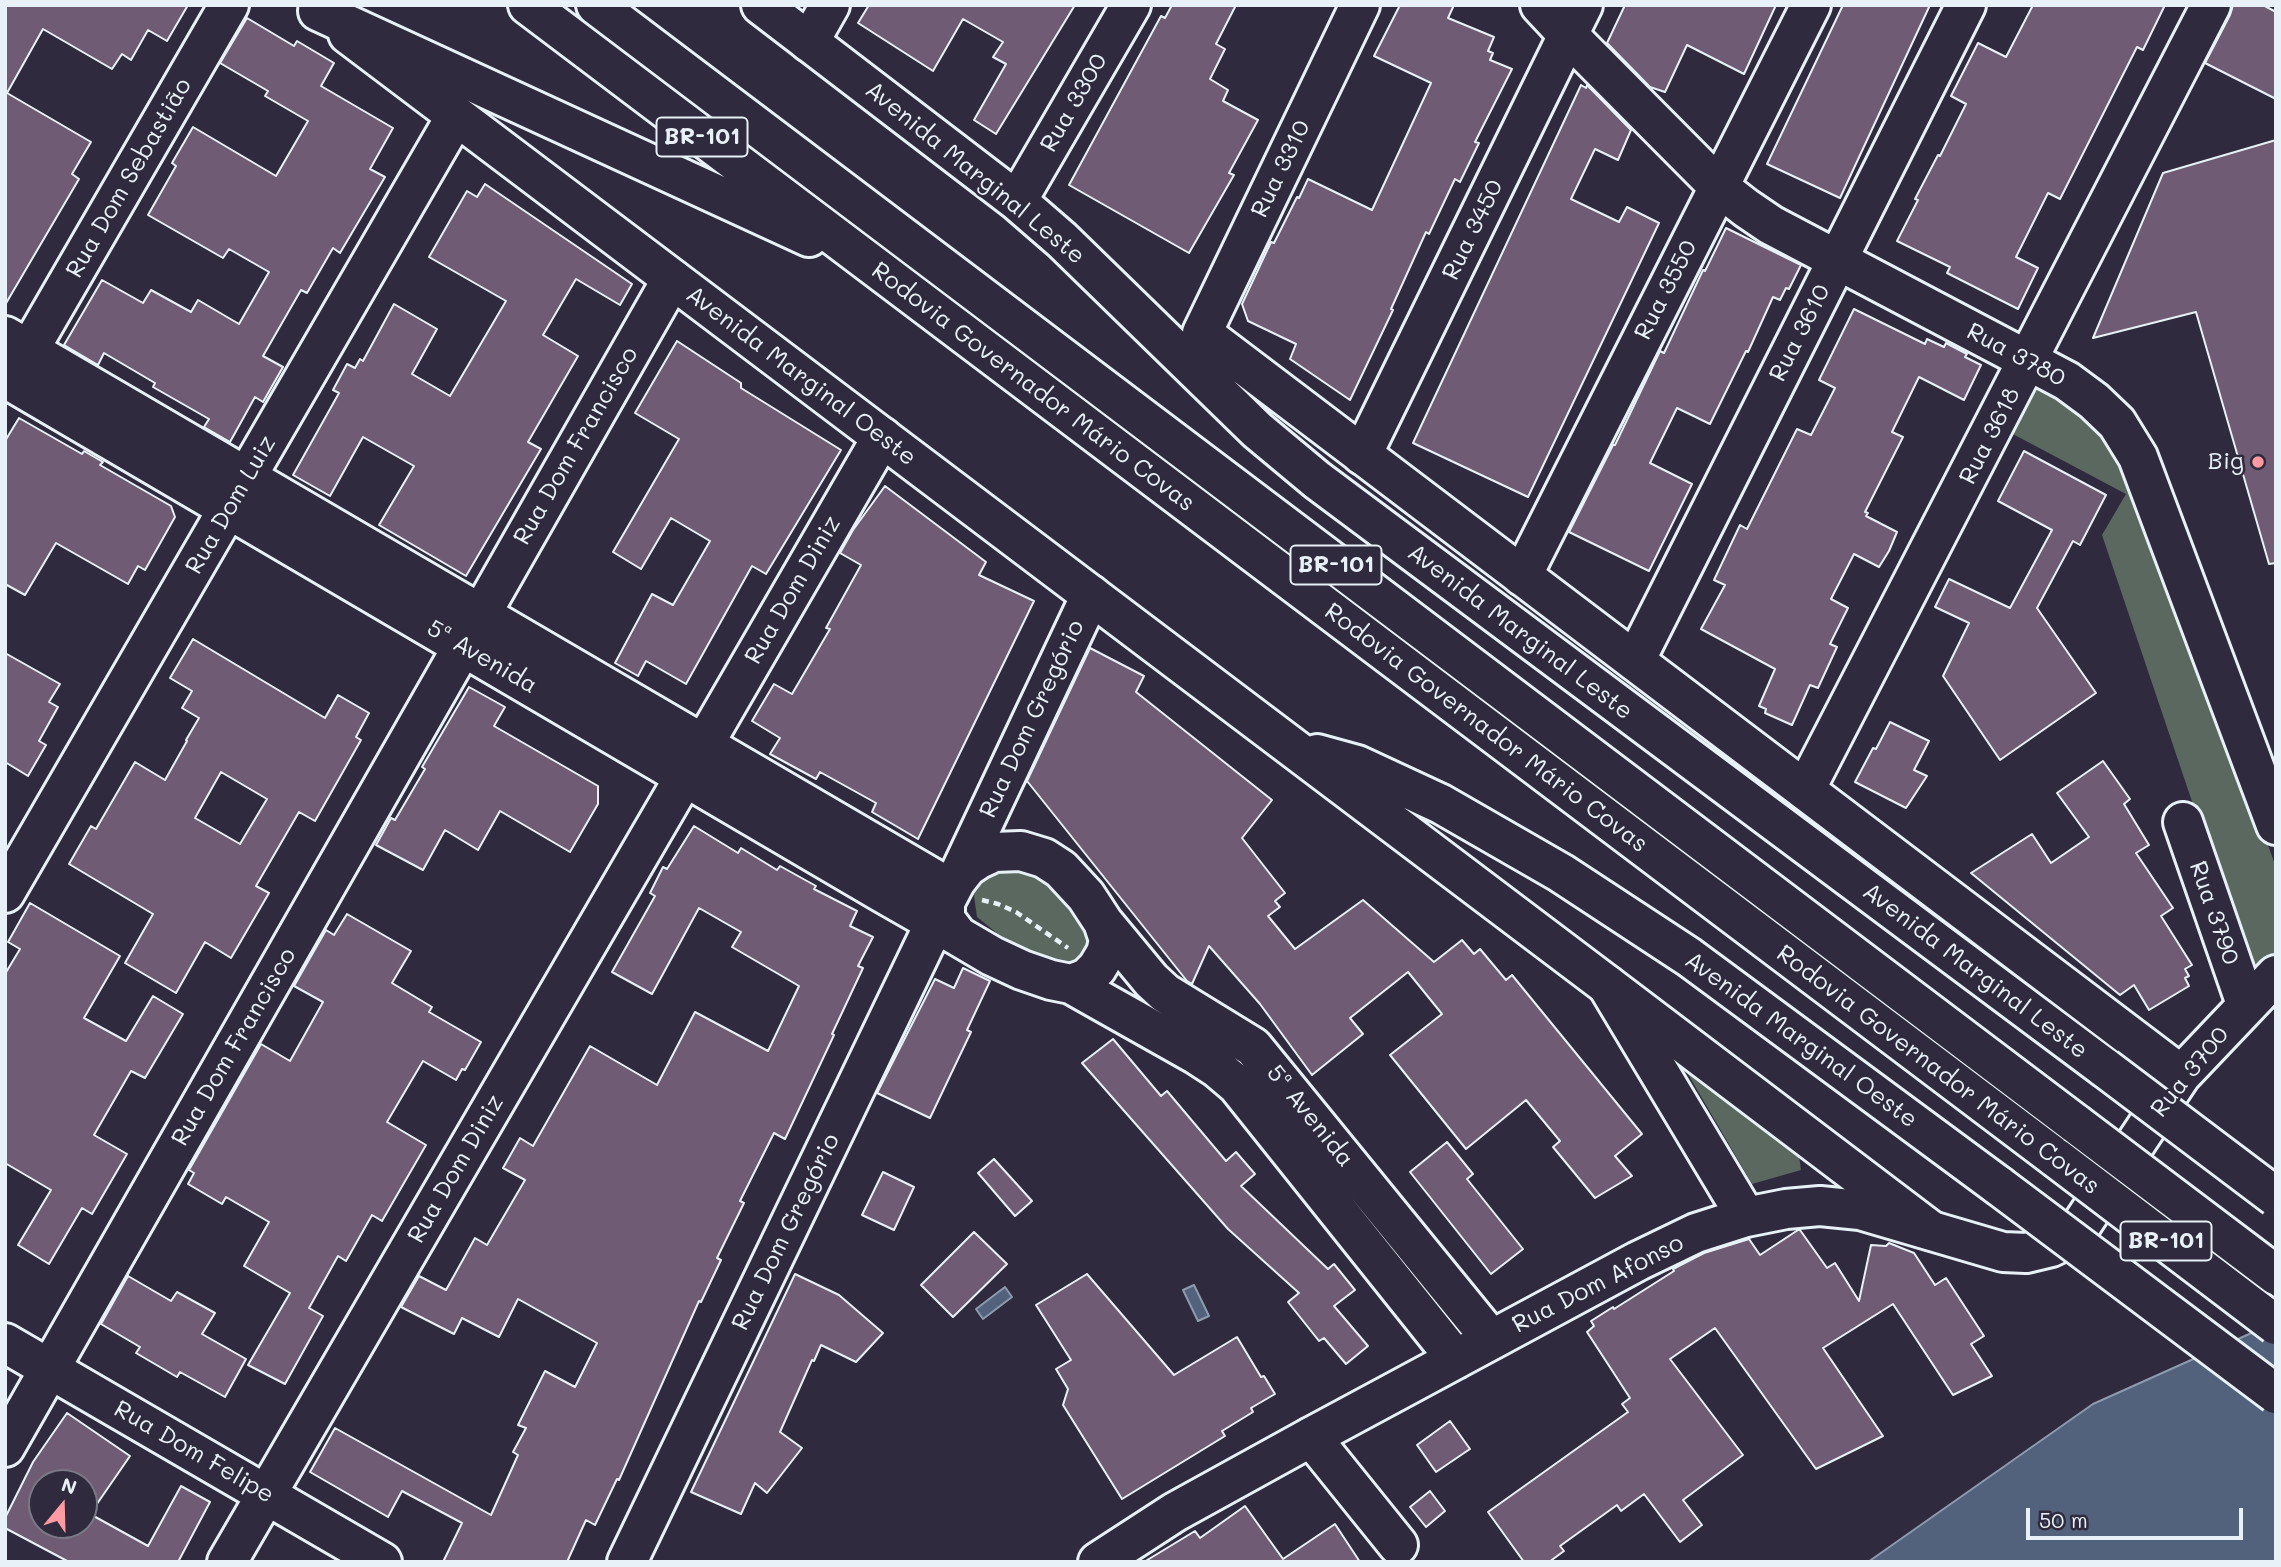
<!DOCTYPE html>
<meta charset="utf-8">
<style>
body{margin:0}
#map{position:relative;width:2281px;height:1567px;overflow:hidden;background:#2f2a3d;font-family:Mali,sans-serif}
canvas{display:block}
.frame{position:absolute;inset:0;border:7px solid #e8f1f8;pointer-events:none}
.north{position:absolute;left:28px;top:1469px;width:70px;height:70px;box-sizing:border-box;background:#2f2a3d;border:2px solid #797a88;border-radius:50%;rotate:19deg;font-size:19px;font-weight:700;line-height:28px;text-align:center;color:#e8f1f8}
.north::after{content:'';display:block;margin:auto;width:24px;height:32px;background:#ff9aa2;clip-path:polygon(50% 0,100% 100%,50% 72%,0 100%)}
.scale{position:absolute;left:2026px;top:1508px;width:217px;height:32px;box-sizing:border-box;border:4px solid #e8f1f8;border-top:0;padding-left:9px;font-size:21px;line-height:24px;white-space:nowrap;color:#e8f1f8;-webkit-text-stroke:5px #2f2a3d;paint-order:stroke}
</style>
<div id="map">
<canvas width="2281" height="1567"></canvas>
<div class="frame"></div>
<div class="north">N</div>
<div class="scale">50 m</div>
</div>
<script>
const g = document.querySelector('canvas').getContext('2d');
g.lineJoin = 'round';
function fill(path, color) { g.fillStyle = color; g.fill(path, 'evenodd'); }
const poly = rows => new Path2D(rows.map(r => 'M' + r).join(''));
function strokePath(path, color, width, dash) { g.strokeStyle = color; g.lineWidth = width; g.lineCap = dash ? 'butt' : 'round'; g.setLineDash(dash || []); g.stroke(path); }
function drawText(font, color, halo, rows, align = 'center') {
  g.font = font + ' Mali,sans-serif'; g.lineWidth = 5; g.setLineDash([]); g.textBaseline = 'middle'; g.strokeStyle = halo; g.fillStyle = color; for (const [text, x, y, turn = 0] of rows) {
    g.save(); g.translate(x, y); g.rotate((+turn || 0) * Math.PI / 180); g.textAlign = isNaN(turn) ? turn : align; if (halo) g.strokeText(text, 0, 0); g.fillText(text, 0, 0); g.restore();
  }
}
const green = poly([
 [2036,380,2068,402,2106,439,2128,474,2143,507,2276,867,2276,955,2252,979,2102,535,2126,494,2009,432],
 [999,862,1048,875,1092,938,1085,957,1070,967,1014,947,977,917,974,896,977,886,982,876],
 [1685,1069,1798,1149,1801,1170,1752,1184]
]);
const water = poly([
 [1194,1285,1209,1316,1198,1321,1183,1290,1194,1285],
 [1005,1287,1012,1297,983,1319,976,1309,1005,1287],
 [2276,1322,2276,1562,1868,1562,2093,1404,2276,1322]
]);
const building = poly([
 [5,5,188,5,167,41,148,30,131,60,122,54,112,69,43,29,7,93,91,142,72,174,79,179,5,305,5,5],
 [869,5,1075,5,996,134,974,120,1006,64,993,57,1003,42,963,19,933,71,858,23,869,5],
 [1172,5,1236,5,1216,44,1225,49,1210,79,1228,90,1223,101,1258,120,1229,173,1234,175,1189,253,1069,185,1161,16,1165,18,1172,5],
 [1400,5,1454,5,1448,18,1494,37,1488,51,1493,53,1490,60,1512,69,1475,142,1479,143,1460,182,1455,179,1429,234,1426,232,1391,309,1393,310,1350,400,1290,359,1296,344,1248,321,1242,304,1271,242,1274,243,1297,197,1299,198,1308,179,1372,210,1431,83,1374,56,1400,5],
 [1625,5,1776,5,1744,74,1687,45,1665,92,1650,87,1607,43,1625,5],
 [1843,5,1930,5,1840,198,1767,164,1843,5],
 [2033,5,2165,5,2143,50,2137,47,2060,199,2048,193,2016,257,2038,268,2018,309,1947,273,1950,267,1897,241,1918,200,1915,199,1938,155,1940,156,1966,104,1951,96,1978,43,2006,57,2033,5],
 [2233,5,2263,5,2276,12,2276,99,2205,63,2230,15,2233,5],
 [247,18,294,46,297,41,334,63,321,86,393,128,370,169,385,177,340,253,333,248,307,293,301,290,263,356,283,367,263,402,255,397,230,442,204,427,209,419,153,387,155,383,104,353,98,365,64,345,102,280,143,303,151,290,191,312,198,300,239,324,269,272,229,249,223,258,148,215,176,166,172,163,193,127,276,176,308,121,265,96,268,91,220,63,247,18],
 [1581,85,1586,88,1587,85,1631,130,1618,160,1595,149,1571,199,1619,222,1627,207,1659,223,1528,497,1413,443,1581,85],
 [2276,140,2276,563,2269,564,2196,312,2093,338,2163,173,2276,140],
 [485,184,632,284,620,305,576,279,543,335,578,356,528,442,541,449,466,576,379,525,414,466,363,437,330,496,293,475,339,393,333,390,347,364,355,368,360,359,363,361,394,304,437,329,412,374,450,396,506,301,429,257,467,191,477,197,485,184],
 [1726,228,1801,265,1789,289,1786,288,1780,300,1773,297,1748,352,1746,351,1710,424,1677,408,1650,463,1692,484,1649,571,1569,532,1613,445,1615,445,1660,351,1664,353,1703,270,1705,271,1726,228],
 [1854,309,1925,344,1927,339,1944,347,1946,343,1967,354,1965,357,1981,365,1964,400,1919,377,1892,432,1903,437,1865,512,1868,513,1866,516,1897,532,1889,551,1879,567,1854,554,1831,599,1848,608,1830,644,1837,647,1818,688,1810,685,1792,725,1765,713,1766,709,1759,706,1775,669,1701,629,1725,585,1714,580,1740,525,1747,529,1797,429,1811,435,1835,388,1819,380,1854,309],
 [677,341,741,383,741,388,841,450,766,574,752,566,686,684,646,661,638,676,615,663,652,594,673,605,710,541,671,518,641,569,613,552,679,439,635,413,677,341],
 [19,418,82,454,84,451,103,462,100,465,171,506,175,517,145,570,138,566,128,584,56,543,25,595,5,584,5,441,19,418],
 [2024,451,2106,495,2080,545,2073,541,2037,608,2096,693,2000,760,1943,676,1969,623,1935,607,1949,579,2010,608,2052,530,1998,501,2024,451],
 [885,486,986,562,979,575,1034,601,918,839,872,812,876,803,820,772,816,779,770,754,780,738,752,721,774,684,792,694,830,629,826,628,861,565,840,553,853,530,885,486],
 [193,639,325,718,338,695,369,713,356,737,361,740,315,821,299,812,256,886,269,893,231,958,205,942,176,993,125,963,153,914,69,864,91,826,96,829,135,762,165,780,187,741,186,740,199,718,182,708,192,691,170,678,193,639],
 [221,772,267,799,240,844,195,818,221,772],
 [1090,648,1144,676,1136,692,1272,800,1242,838,1285,893,1275,901,1280,907,1268,916,1295,949,1363,900,1434,962,1462,940,1474,954,1480,949,1506,980,1512,975,1642,1134,1615,1156,1632,1176,1595,1198,1553,1147,1560,1141,1526,1100,1466,1149,1390,1055,1442,1014,1408,972,1350,1018,1363,1034,1312,1075,1260,1004,1209,946,1192,984,1187,981,1027,781,1090,648],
 [5,653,60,684,49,702,58,707,39,741,46,745,28,776,5,762,5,653],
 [469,687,505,707,494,726,598,786,598,804,570,852,500,811,478,850,445,830,423,870,376,845,391,818,395,820,425,769,422,767,469,687],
 [1890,722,1929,741,1914,770,1927,776,1906,808,1855,782,1873,748,1876,749,1890,722],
 [2103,761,2130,799,2124,804,2149,845,2136,853,2173,908,2161,916,2192,965,2185,969,2189,976,2185,978,2189,986,2149,1010,2134,985,2120,995,1971,873,2032,834,2051,863,2089,837,2057,793,2103,761],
 [694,826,738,853,741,848,777,870,780,866,816,886,814,889,857,911,850,926,873,937,858,966,863,968,832,1034,834,1035,785,1139,774,1133,740,1201,744,1203,717,1258,721,1260,701,1302,699,1301,619,1480,617,1479,595,1525,586,1520,567,1562,443,1562,462,1523,402,1491,388,1517,310,1472,335,1428,491,1515,518,1455,513,1452,526,1428,518,1425,545,1371,575,1387,597,1343,518,1299,499,1337,462,1318,454,1334,401,1307,419,1276,446,1290,475,1238,487,1245,525,1180,503,1168,520,1138,533,1146,590,1046,657,1085,695,1012,768,1051,799,986,732,947,741,932,699,908,652,994,612,972,655,896,650,893,663,867,667,869,694,826],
 [30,903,120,956,84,1018,126,1041,153,996,183,1014,145,1078,131,1071,94,1135,127,1154,92,1214,82,1208,49,1264,18,1245,51,1190,5,1163,5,974,20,949,8,942,30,903],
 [347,914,411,951,392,983,432,1007,429,1012,481,1042,465,1070,462,1069,456,1080,423,1061,387,1122,426,1145,382,1221,372,1215,346,1261,338,1256,309,1308,323,1316,285,1384,248,1365,290,1293,244,1266,269,1222,226,1197,222,1204,188,1184,194,1173,189,1170,261,1044,290,1061,323,1002,294,986,326,930,334,935,347,914],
 [963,968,990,981,967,1030,971,1032,930,1118,877,1093,935,979,954,988,963,968],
 [1113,1039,1161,1096,1167,1091,1226,1161,1236,1152,1255,1174,1241,1186,1328,1269,1334,1264,1355,1290,1334,1306,1368,1346,1346,1364,1324,1338,1319,1341,1288,1302,1299,1293,1228,1229,1082,1063,1113,1039],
 [1447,1142,1473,1174,1467,1179,1523,1249,1491,1274,1410,1172,1447,1142],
 [994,1159,1032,1201,1015,1216,978,1173,994,1159],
 [883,1172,914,1187,894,1230,862,1215,883,1172],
 [1798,1230,1800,1230,1827,1268,1835,1263,1859,1301,1871,1245,1886,1246,1889,1243,1914,1253,1935,1285,1946,1278,1984,1336,1971,1344,1992,1376,1953,1395,1893,1304,1823,1348,1883,1436,1816,1469,1715,1328,1670,1359,1743,1455,1683,1500,1702,1525,1680,1542,1644,1494,1621,1511,1617,1505,1560,1546,1564,1551,1549,1562,1524,1562,1488,1512,1628,1412,1622,1404,1630,1398,1587,1332,1594,1326,1591,1321,1613,1307,1614,1309,1674,1271,1673,1269,1704,1253,1749,1239,1760,1255,1798,1230],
 [974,1232,1007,1264,953,1317,921,1285,974,1232],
 [795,1274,839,1295,883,1333,856,1362,821,1345,814,1361,812,1360,780,1432,802,1448,767,1493,755,1483,741,1514,691,1492,795,1274],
 [1087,1274,1174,1375,1237,1337,1261,1377,1264,1376,1275,1394,1251,1408,1253,1412,1222,1431,1225,1436,1122,1499,1063,1405,1068,1389,1056,1369,1071,1360,1036,1305,1087,1274],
 [128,1276,171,1301,177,1292,215,1313,202,1334,246,1359,225,1397,180,1372,177,1377,136,1353,140,1347,101,1324,128,1276],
 [67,1413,130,1456,90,1514,148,1546,181,1486,210,1502,178,1562,69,1562,5,1528,5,1518,33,1462,67,1413],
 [42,1483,84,1483,84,1525,42,1525,42,1483],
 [1450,1421,1470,1449,1436,1472,1417,1445,1450,1421],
 [1430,1491,1445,1511,1426,1527,1410,1507,1430,1491],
 [1245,1506,1283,1559,1335,1524,1360,1562,1144,1562,1195,1531,1200,1538,1245,1506]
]);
const path = poly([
 [982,900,998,904,1016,912,1068,948]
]);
const minor = poly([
 [809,42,830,5],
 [29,350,229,5],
 [1362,455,1568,35,1719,187,1746,208,1771,225,2067,381,2094,401,2117,423,2138,457,2276,825],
 [1522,576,1811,5],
 [481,614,672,279],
 [1635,661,1966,5],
 [704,744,882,437],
 [1805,790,2211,5],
 [2183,822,2246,1004],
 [956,881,1091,595],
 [5,893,456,116],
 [1607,985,1930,1230],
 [5,1343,382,1562],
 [1311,1437,1398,1545],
 [5,1447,463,646],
 [227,1562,685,776],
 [627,1562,945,902]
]);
const major = poly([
 [761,5,1017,201,1062,240,1257,430,1317,480,2105,1068],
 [1360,5,1202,333,2181,1075],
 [1540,5,1568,35,1583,5],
 [348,34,1607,985,1746,1217],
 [1017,201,1131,5],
 [5,336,951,889],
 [5,378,883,893,958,936,992,956,1022,970,1051,980,1071,984,1087,978,1097,968,1106,953,1109,940,1103,922,1086,896,1061,869,1044,858,1021,851,994,852,979,859,967,867,956,881,945,902,945,919,958,936],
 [1317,754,1357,765,1441,804,1561,873,1689,957,1999,1186],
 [1103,922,1151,980,1165,993,1253,1047,1491,1339],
 [1071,984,1197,1055,1217,1068,1237,1085,1456,1359],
 [1098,1562,1175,1512,1311,1437,1638,1261,1696,1233,1746,1217,1786,1209,1820,1206,1860,1210,2003,1252,2026,1253,2051,1247,2074,1236,2181,1075,2276,975]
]);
const highway = poly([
 [528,5,2056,1158],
 [596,5,2076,1124],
 [318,11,809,237]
]);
const majorBridge = poly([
 [2105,1068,2276,1197],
 [1999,1186,2276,1394]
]);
const highwayBridge = poly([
 [2076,1124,2276,1275],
 [2056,1158,2276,1325]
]);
const markers = [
 [2258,462,7,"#ff9aa2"]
];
const shields = [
 [702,137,91],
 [1336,565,91],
 [2166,1241,91]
];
const shieldNames = [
 ["BR-101",702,137],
 ["BR-101",1336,565],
 ["BR-101",2166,1241]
];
const streetNames = [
 ["Rua 3300",1074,103,-60],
 ["Rua 3310",1281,169,-64],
 ["Avenida Marginal Leste",975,173,39],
 ["Rua Dom Sebastião",129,178,-60],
 ["Rua 3450",1473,230,-64],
 ["Rua 3550",1666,290,-63],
 ["Rua 3610",1800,333,-63],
 ["Rua 3780",2016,355,28],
 ["Avenida Marginal Oeste",801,376,37],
 ["Rodovia Governador Mário Covas",1033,387,37],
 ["Rua 3618",1990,436,-63],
 ["Rua Dom Francisco",576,446,-60],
 ["Rua Dom Luiz",231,505,-60],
 ["Rua Dom Diniz",793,590,-60],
 ["Avenida Marginal Leste",1520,632,37],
 ["5ª Avenida",482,657,30],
 ["Rua Dom Gregório",1032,719,-65],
 ["Rodovia Governador Mário Covas",1486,728,37],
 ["Rua 3790",2214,913,71],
 ["Avenida Marginal Leste",1975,971,37],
 ["Avenida Marginal Oeste",1801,1040,36],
 ["Rua Dom Francisco",234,1047,-60],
 ["Rodovia Governador Mário Covas",1938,1070,37],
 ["Rua 3700",2190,1072,-51],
 ["5ª Avenida",1310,1116,51],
 ["Rua Dom Diniz",456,1169,-60],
 ["Rua Dom Gregório",786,1232,-64],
 ["Rua Dom Afonso",1598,1284,-27],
 ["Rua Dom Felipe",194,1452,30]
];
const poiNames = [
 ["Big",2244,462]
];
fill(green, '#5a685f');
fill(water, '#52617c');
strokePath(water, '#8e9bae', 2);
fill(building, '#6f5b73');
strokePath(building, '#e8f1f8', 2);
strokePath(minor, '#e8f1f8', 44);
strokePath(major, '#e8f1f8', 44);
strokePath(highway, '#e8f1f8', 44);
strokePath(path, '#e8f1f8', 4.5, [7, 5]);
strokePath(minor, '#2f2a3d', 38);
strokePath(major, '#2f2a3d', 38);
strokePath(highway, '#2f2a3d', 38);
strokePath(majorBridge, '#e8f1f8', 44, []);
strokePath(highwayBridge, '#e8f1f8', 44, []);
strokePath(majorBridge, '#2f2a3d', 38);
strokePath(highwayBridge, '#2f2a3d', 38);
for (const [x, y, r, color] of markers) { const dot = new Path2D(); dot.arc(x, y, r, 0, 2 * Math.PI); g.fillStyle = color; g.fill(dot); strokePath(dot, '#2f2a3d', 2.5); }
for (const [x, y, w] of shields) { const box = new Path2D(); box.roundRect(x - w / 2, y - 19.5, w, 39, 5); g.fillStyle = '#2f2a3d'; g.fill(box); strokePath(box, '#e8f1f8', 2); }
drawText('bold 23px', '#e8f1f8', null, shieldNames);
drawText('24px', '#e8f1f8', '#2f2a3d', streetNames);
drawText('24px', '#e8f1f8', '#2f2a3d', poiNames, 'right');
</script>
